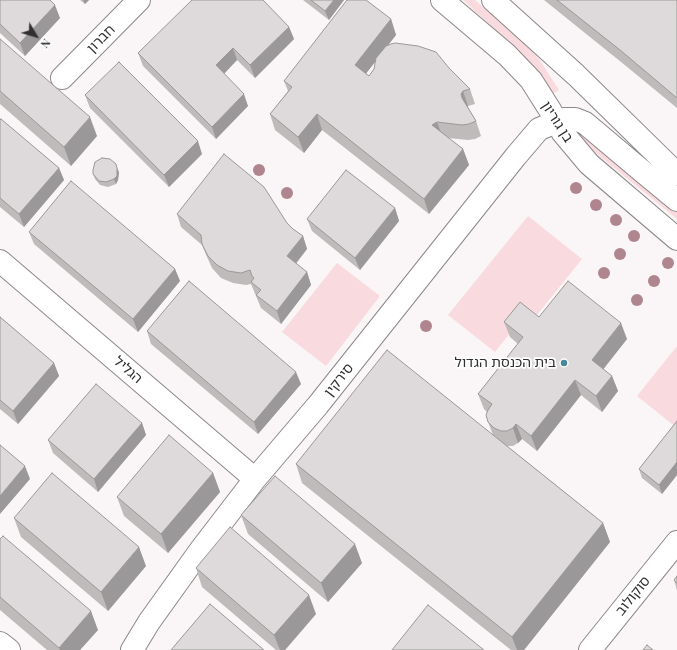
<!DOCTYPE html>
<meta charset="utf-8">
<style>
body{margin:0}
#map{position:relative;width:677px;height:650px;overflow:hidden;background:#faf5f6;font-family:"Playfair Display",serif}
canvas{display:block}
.north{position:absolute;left:16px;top:16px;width:40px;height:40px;-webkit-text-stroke:3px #fff;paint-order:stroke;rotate:128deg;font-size:11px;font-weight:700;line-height:16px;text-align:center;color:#313030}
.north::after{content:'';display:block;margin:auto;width:14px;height:18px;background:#313030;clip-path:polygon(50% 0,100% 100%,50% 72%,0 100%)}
</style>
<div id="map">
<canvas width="677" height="650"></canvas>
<div class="north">N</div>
</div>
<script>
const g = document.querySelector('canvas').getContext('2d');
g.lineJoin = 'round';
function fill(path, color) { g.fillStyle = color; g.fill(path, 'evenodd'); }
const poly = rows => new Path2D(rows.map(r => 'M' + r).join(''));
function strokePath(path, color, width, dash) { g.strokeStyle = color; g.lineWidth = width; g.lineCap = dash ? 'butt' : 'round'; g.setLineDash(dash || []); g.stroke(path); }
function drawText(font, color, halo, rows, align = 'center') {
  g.font = font + ' "Playfair Display","Noto Sans Hebrew",serif'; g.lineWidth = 3.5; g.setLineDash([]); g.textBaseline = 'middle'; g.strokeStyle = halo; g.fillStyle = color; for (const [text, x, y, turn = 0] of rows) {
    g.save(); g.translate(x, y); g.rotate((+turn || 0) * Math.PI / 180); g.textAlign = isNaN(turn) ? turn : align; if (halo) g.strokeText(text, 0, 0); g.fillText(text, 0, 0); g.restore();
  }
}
const green = poly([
 [463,0,475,0,525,44,539,59,559,90,551,95,522,55,511,44],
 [582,131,677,209,677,219,576,137],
 [528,216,582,259,533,320,525,314,495,352,448,315],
 [337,263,380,296,326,366,282,332],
 [677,346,677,428,637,396]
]);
const minor = poly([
 [442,0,507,55,531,80,550,110,563,133,589,164,677,239],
 [493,0,576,75,677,174],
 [62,78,139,0],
 [0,261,255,479],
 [0,643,9,650],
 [132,650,149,622,202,548,255,479,318,405,516,156,539,129,564,119,575,119,585,123,642,171,677,200],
 [590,650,677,542]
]);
const trees = [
 [259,170],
 [576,188],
 [287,193],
 [596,205],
 [616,220],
 [634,236],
 [620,254],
 [668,263],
 [604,273],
 [654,281],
 [637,300],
 [426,326]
];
const wall = poly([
 [0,0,60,18,25,56,0,33],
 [80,0,89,0,85,4],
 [303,0,344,0,329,20],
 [544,0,677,0,677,108,626,66],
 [391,19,396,35,388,45,449,68,470,89,475,104,468,106,468,107,476,121,481,136,475,139,468,140,448,138,463,149,469,165,429,214,322,130,304,153,275,130,270,114,288,91,284,81],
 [376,61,374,69,369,76,366,73],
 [289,27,294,39,255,78,237,60,224,74,248,106,216,139,143,66,138,53],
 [0,39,97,136,71,166,0,104],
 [85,95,202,154,169,187,90,108],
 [0,120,59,168,64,180,24,227,0,207],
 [119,172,118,180,116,184,108,187,100,185,95,179,93,174],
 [395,208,399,221,360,270,312,231,307,219],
 [177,214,287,223,293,229,303,236,307,249,296,264,307,272,311,285,281,324,261,308,251,284,246,285,233,283,221,278,212,268,207,257,202,245,181,227],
 [29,232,175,269,180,281,138,332,34,244],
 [0,317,54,363,59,376,18,424,0,409],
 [539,317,627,339,603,369,612,376,618,391,602,412,581,395,537,451,522,439,518,443,513,446,507,446,603,523,610,542,524,650,511,650,302,483,296,464,493,435,488,422,487,412,484,409,478,394,518,344,510,337,504,322],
 [147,331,301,384,258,434,151,344],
 [677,421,677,475,662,494,642,478,639,469],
 [142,423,146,435,98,492,53,453,48,440],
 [213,473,220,492,168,553,124,516,117,497],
 [241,515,362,563,328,602,248,534],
 [14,518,146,566,108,611,21,537],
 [0,539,98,630,80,650,47,650,0,610],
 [196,568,316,614,285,650,276,650,202,587],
 [677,576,677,590,674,580]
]);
const shadedWall = poly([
 [83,0,89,0,85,4],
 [334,0,344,0,329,20,325,11],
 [55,5,60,18,25,56,20,43],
 [391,19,396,35,361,80,355,65],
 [289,27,294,39,255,78,250,65],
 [233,48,237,60,220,78,216,65],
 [463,91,468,106,466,109,461,94],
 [244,94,248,106,216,139,212,127],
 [317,114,322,130,304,153,298,137],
 [90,117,97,136,71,166,64,147],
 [437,122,443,138,432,125],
 [198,141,202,154,169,187,164,175],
 [463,149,469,165,429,214,424,199],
 [59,168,64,180,24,227,19,214],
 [117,168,119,172,118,180,116,184,114,179],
 [395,208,399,221,360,270,355,258],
 [303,236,307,249,291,269,287,256],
 [175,269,180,281,138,332,133,319],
 [307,272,311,285,281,324,277,311],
 [621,323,627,339,598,376,592,360],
 [54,363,59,376,18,424,13,411],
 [296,372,301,384,258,434,254,422],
 [612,376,618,391,602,412,596,396],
 [575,380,581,395,537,451,531,436],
 [142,423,146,435,98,492,94,479],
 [516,424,522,439,518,443,513,428],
 [677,462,677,475,662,494,659,485],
 [25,466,30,479,0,514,0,496],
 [213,473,220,492,168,553,161,534],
 [603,523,610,542,524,650,517,650,512,637],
 [355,544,362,563,328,602,321,583],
 [139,547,146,566,108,611,101,592],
 [309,595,316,614,285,650,280,650,274,635],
 [91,611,98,630,80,650,60,650,59,648]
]);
const building = poly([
 [0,0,50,0,55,5,20,43,0,24,0,0],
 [192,0,263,0,289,27,250,65,233,48,216,65,244,94,212,127,138,53,192,0],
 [311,0,334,0,325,11,311,0],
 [347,0,366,0,391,19,355,65,369,76,374,69,376,58,386,46,391,44,395,43,418,46,436,52,449,68,470,89,463,91,461,94,462,98,476,121,469,124,462,125,437,122,432,125,463,149,424,199,317,114,298,137,270,114,292,87,284,81,347,0],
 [557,0,677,0,677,98,620,50,557,0],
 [0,39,90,117,64,147,0,91,0,39],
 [119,62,198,141,164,175,85,95,119,62],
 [1,119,59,168,19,214,0,198,0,120,1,119],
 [224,154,264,187,287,223,293,229,303,236,287,256,307,272,277,311,256,295,261,290,251,282,254,278,252,276,250,270,241,273,228,271,217,265,208,256,202,244,201,235,177,214,224,154],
 [102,158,110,159,116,164,117,168,117,176,114,179,106,182,99,181,93,174,93,170,95,162,102,158],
 [346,170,395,208,355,258,307,219,346,170],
 [71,181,175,269,133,319,29,232,71,181],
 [189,281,296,372,254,422,147,331,189,281],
 [568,281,621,323,592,360,612,376,596,396,575,380,531,436,516,424,513,428,507,431,501,431,494,428,488,422,486,415,488,410,492,404,478,394,523,337,504,322,520,302,539,317,568,281],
 [0,317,54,363,13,411,0,400,0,317],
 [387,350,603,523,512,637,296,464,387,350],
 [96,384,142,423,94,479,48,440,96,384],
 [677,421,677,462,659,485,639,469,677,421],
 [169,435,213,473,161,534,117,497,169,435],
 [0,445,25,466,0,496,0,445],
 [52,473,139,547,101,592,14,518,52,473],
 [275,476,355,544,321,583,241,515,275,476],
 [230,527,309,595,274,635,196,568,230,527],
 [3,536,91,611,59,648,0,597,0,539,3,536],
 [677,576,677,583,674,580,677,576],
 [210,604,264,650,171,650,210,604],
 [428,605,484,650,392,650,428,605],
 [647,645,653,650,643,650,647,645]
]);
const markers = [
 [564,363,4,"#47889b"]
];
const streetNames = [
 ["חברון",101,39,-45],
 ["בן גוריון",557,122,57],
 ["הגליל",128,370,41],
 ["סירקין",339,380,-52],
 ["סוקולוב",633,596,-51]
];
const poiNames = [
 ["בית הכנסת הגדול",556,363]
];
fill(green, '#f9dadf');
strokePath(minor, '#8c8788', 24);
strokePath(minor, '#fff', 22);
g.fillStyle = '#af858f';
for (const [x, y] of trees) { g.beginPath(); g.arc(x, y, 6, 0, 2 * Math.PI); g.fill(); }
fill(wall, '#bfbbbb');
fill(shadedWall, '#9b9899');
fill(building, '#ded9da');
strokePath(building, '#9b9899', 1);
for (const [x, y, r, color] of markers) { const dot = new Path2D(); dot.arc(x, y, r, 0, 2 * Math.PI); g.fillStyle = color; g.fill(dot); strokePath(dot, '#fff', 1.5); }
drawText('14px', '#313030', '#fff', streetNames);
drawText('14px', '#313030', '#fff', poiNames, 'right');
</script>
